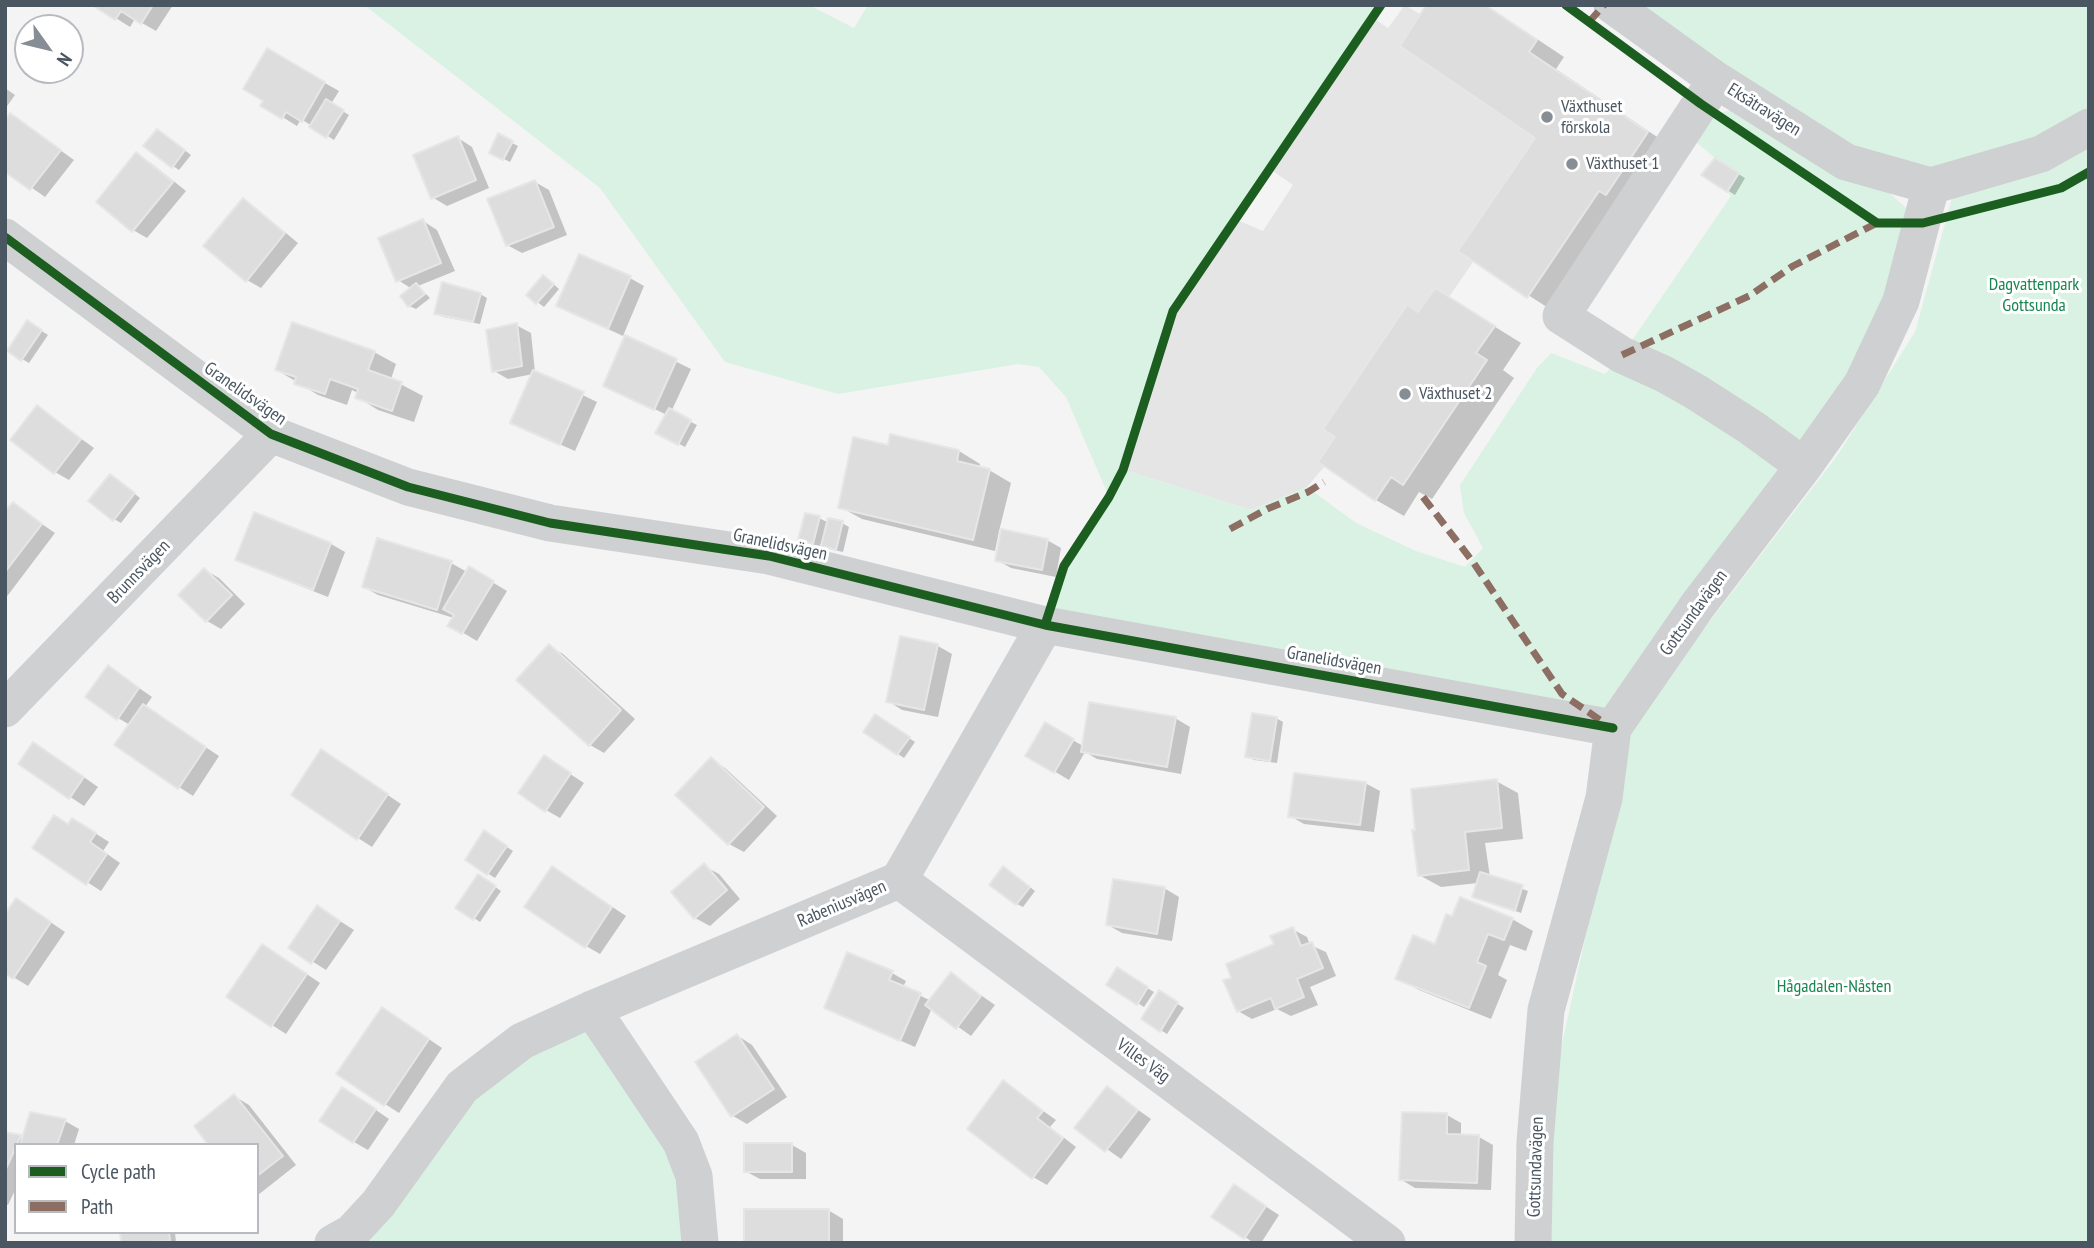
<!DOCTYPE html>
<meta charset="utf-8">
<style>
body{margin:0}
#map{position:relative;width:2094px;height:1248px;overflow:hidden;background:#f4f4f4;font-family:"PT Sans Narrow",sans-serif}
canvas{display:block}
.frame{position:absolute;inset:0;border:7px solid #4a5661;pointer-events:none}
.legend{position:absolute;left:14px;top:1143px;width:245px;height:91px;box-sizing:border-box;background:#fff;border:2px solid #b7bbc0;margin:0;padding:9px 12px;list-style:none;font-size:21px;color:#4a5661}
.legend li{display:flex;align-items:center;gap:14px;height:35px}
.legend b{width:35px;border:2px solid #b7bbc0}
.north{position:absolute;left:14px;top:14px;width:70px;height:70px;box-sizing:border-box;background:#fff;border:2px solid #b7bbc0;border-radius:50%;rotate:124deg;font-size:19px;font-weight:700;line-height:28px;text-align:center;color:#4a5661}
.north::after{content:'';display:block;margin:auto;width:24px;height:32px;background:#868d94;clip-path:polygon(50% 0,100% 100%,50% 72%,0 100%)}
</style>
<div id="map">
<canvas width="2094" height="1248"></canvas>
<div class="frame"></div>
<ul class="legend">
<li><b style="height:9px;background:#1b5e20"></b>Cycle path</li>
<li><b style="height:9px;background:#8d6e63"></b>Path</li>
</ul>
<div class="north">N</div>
</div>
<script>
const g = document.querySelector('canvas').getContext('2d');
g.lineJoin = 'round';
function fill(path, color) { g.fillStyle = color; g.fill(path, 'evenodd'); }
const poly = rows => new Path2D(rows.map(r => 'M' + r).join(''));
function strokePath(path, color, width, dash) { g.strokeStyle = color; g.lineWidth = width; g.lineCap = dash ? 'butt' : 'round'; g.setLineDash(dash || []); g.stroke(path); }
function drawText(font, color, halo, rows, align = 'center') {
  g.font = font + ' "PT Sans Narrow",sans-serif'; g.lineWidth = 6; g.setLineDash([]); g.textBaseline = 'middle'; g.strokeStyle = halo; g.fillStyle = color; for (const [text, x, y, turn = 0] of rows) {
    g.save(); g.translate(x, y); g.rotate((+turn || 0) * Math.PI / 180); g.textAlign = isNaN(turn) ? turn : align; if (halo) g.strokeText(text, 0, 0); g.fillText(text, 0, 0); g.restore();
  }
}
const education = poly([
 [1405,5,1421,15,1400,47,1535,138,1458,251,1473,262,1449,297,1435,288,1418,312,1407,305,1323,428,1335,437,1318,461,1325,466,1307,487,1251,510,1124,470,1173,311,1235,219,1263,231,1293,185,1270,169,1373,18,1388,28]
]);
const green = poly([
 [364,5,809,5,854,28,868,5,1381,5,1173,311,1124,470,1251,510,1307,487,1356,523,1416,551,1465,567,1483,548,1464,513,1460,485,1537,368,1551,353,1605,374,1622,355,1731,196,1727,192,1739,173,1715,158,1696,142,1716,114,1735,109,1886,190,1923,223,1901,301,1613,728,1045,625,1064,566,1109,497,1066,397,1039,367,1018,364,838,394,725,362,600,188],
 [1612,5,2089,5,2089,1243,1548,1243,1547,1113,1632,722,1837,456,1915,332,1957,180,1846,162],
 [592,1009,681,1142,700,1243,333,1243,462,1087]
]);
const shadow = poly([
 [95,5,173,5,156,31,135,19,130,27],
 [1427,5,1486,5,1564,57,1556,69,1675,149,1556,313,1460,251,1537,137],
 [268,51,339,91,331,104,349,115,334,140,301,119,297,126,263,105,265,100],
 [5,88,15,95,5,109],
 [11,115,74,160,45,197,5,169],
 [164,135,191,155,179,170,173,166],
 [498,136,518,146,510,162,498,156],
 [458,138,472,147,489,188,447,206,432,197],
 [137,154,151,163,186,191,147,238,133,230],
 [1715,160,1745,178,1735,195,1704,175],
 [535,182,549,190,567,235,522,253,507,245],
 [243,200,257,209,298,243,261,288,247,280],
 [423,221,437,230,455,271,418,286,430,298,416,309,409,306,412,289,398,280],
 [630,278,644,286,623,336,558,306],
 [550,281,559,289,544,307,528,295],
 [1436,290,1521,343,1503,370,1514,378,1432,499,1419,492,1404,516,1376,500,1419,314],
 [480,294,487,298,480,324,443,317,436,313],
 [516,325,531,333,535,372,597,402,575,451,527,430,533,374,508,379,494,371],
 [34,326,48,335,29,363,22,359],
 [626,337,691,369,671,412,697,425,685,447,658,433,667,415,605,385],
 [374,352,396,364,391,379,423,396,414,422,378,410,357,397,358,393,352,390,347,405,318,395,277,370],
 [37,407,94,448,69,480,55,472],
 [889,447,959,451,980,464,979,468,989,470,1011,483,999,531,1047,540,1061,548,1056,577,1011,568,997,560,1002,532,999,531,995,551,862,519,840,507],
 [117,480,140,498,121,523,114,519],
 [13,504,55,533,5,599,5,514],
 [255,515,331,544,345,552,328,597,252,567,237,559],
 [819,518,829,523,842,523,849,527,843,552,830,549,820,544,820,546,807,543,800,540],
 [378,541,451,563,467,572,469,568,507,591,477,641,450,625,454,618,378,595,364,587],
 [205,570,219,578,245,604,221,629,207,621],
 [549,646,563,654,635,719,604,753,590,745],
 [938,646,952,654,938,717,902,710,888,701],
 [122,676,152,697,145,707,219,756,193,796,179,787,130,725,118,718],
 [1175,718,1190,727,1181,774,1097,759,1085,752,1069,780,1027,755,1045,724,1083,746],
 [1276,718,1283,722,1277,763,1254,760,1247,756],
 [882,720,915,742,904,758,898,754],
 [48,752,98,787,84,806,20,764],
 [711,759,725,768,777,816,744,852,729,844,678,795],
 [336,760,401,804,372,847,358,838],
 [558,766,584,783,560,818,546,810],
 [1496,781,1518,793,1523,839,1485,843,1490,877,1528,891,1521,913,1474,896,1478,883,1441,887,1419,875,1417,831],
 [1365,783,1380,791,1374,832,1304,824,1290,816],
 [69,825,87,828,109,842,103,851,120,863,101,891,34,848],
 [492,837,513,851,495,878,467,860],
 [704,866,719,874,740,899,710,926,695,918],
 [1010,872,1035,891,1023,907,1017,904],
 [566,876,626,916,600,954,586,946],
 [485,880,501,891,480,922,474,918],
 [1164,888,1179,897,1172,941,1122,933,1108,925],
 [31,909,65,932,28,986,5,972],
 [332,916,354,930,326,970,291,948],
 [1512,919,1533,931,1526,951,1510,945,1498,975,1507,980,1491,1019,1419,990,1397,978,1436,946],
 [1292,929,1307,937,1310,945,1326,952,1336,976,1310,987,1318,1005,1291,1016,1277,1009,1252,1019,1238,1011,1234,979,1276,945],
 [277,954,320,983,286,1034,272,1025],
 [1117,970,1154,992,1144,1007,1108,984],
 [892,973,906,981,903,987,931,1001,952,975,995,1005,971,1036,932,1008,915,1047,826,1008],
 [1160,993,1184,1008,1167,1034,1143,1019],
 [396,1017,442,1048,399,1113,385,1104],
 [738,1036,752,1045,787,1097,747,1124,733,1116],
 [1004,1083,1056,1120,1050,1127,1076,1147,1047,1185,1033,1177],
 [1107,1088,1151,1119,1121,1159,1077,1128],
 [234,1096,249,1105,296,1165,258,1195,257,1145],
 [357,1097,389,1119,368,1150,354,1142],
 [1447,1115,1461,1123,1461,1137,1479,1137,1493,1145,1491,1190,1415,1188,1400,1179],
 [65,1121,79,1129,74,1145,16,1145,16,1188,8,1205,5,1204,5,1134,23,1139],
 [792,1145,806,1153,806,1179,760,1179,745,1171],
 [1248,1195,1279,1215,1261,1243,1254,1243,1245,1237],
 [828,1210,843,1219,843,1243,746,1243],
 [122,1232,175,1232,176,1243,123,1243]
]);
const building = poly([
 [92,5,153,5,141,24,121,11,115,20,92,5],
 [1426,5,1485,5,1537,40,1529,52,1648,132,1606,195,1599,191,1527,298,1458,251,1535,138,1400,46,1426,5],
 [267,48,325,82,302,122,286,112,282,119,260,106,263,101,243,89,267,48],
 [326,99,344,110,326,138,309,127,326,99],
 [10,113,61,150,30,190,5,172,5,120,10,113],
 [157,129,185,150,172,168,143,146,157,129],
 [498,133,513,141,503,160,489,153,498,133],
 [458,136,476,180,431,199,413,155,458,136],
 [136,152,173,182,132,232,96,202,136,152],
 [1715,158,1739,173,1727,192,1701,175,1715,158],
 [535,180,554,227,506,246,487,199,535,180],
 [243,198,285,233,246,282,203,246,243,198],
 [423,219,441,263,396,282,378,238,423,219],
 [579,254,631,276,608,329,556,306,579,254],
 [543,275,554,284,536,304,526,295,543,275],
 [442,282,481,293,473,322,434,314,442,282],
 [416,283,425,294,408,307,400,296,416,283],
 [1435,288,1495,326,1476,353,1487,360,1403,485,1391,477,1375,501,1318,462,1335,437,1323,429,1407,305,1418,312,1435,288],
 [27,320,42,330,21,361,7,351,27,320],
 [292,322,375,351,368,370,402,382,392,411,355,398,358,389,330,379,325,394,294,384,296,377,275,370,292,322],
 [517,323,522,366,492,372,486,330,517,323],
 [625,335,677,359,654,410,603,386,625,335],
 [533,370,584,392,560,445,510,423,533,370],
 [37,405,81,439,54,474,10,440,37,405],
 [669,408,691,420,678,445,655,433,669,408],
 [890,434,959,450,957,461,990,469,973,540,838,508,853,437,888,445,890,434],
 [110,474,135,493,113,521,88,501,110,474],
 [13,502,42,524,5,572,5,511,13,502],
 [254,512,331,543,313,590,235,560,254,512],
 [805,513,820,516,813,544,798,540,805,513],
 [828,518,843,521,836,550,821,546,828,518],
 [1001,529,1048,539,1042,570,995,561,1001,529],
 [377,538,452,561,437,610,362,587,377,538],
 [469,566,494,581,462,634,447,626,454,615,443,609,469,566],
 [204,568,232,595,206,622,178,595,204,568],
 [900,636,938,644,924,710,886,702,900,636],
 [549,644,621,710,589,746,516,680,549,644],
 [108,665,139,688,117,720,85,697,108,665],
 [1089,702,1176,717,1167,767,1081,752,1089,702],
 [143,704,206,747,178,789,114,745,143,704],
 [1252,713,1277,717,1270,761,1245,757,1252,713],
 [875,714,910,737,897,755,863,732,875,714],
 [1045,722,1074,739,1054,773,1025,756,1045,722],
 [33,742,84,777,69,799,18,764,33,742],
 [321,749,388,794,357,840,291,795,321,749],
 [544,755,571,773,545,812,518,793,544,755],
 [711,757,764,807,728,845,675,795,711,757],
 [1294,773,1366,782,1360,825,1288,817,1294,773],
 [1497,779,1502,828,1465,832,1469,870,1418,876,1412,830,1415,830,1411,789,1497,779],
 [54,815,68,824,72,818,96,833,90,842,107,854,86,885,32,848,54,815],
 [484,830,507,846,487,875,465,860,484,830],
 [704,863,727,890,694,919,671,892,704,863],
 [552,866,612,907,585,948,524,907,552,866],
 [1003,866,1030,887,1016,905,989,885,1003,866],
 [1480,872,1523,885,1515,911,1472,897,1480,872],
 [478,874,496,886,473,920,455,908,478,874],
 [1113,879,1165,887,1157,934,1106,925,1113,879],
 [1460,897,1513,918,1504,940,1488,934,1477,962,1486,966,1469,1008,1395,979,1413,935,1435,944,1446,914,1452,916,1460,897],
 [16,898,51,922,13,979,5,974,5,914,16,898],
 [317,905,340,921,311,964,288,948,317,905],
 [1293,927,1301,946,1312,942,1323,968,1297,979,1304,997,1275,1009,1271,998,1237,1012,1223,980,1231,978,1226,964,1274,944,1270,936,1293,927],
 [262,944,307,974,271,1027,226,997,262,944],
 [847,952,893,971,889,980,921,993,900,1041,824,1008,847,952],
 [1117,967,1148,987,1137,1005,1106,985,1117,967],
 [951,972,981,996,956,1029,925,1005,951,972],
 [1159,990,1178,1002,1160,1032,1141,1019,1159,990],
 [382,1007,429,1039,384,1106,336,1074,382,1007],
 [737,1034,774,1089,731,1117,695,1062,737,1034],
 [1003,1080,1043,1111,1037,1118,1063,1138,1032,1179,967,1129,1003,1080],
 [1107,1086,1138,1110,1105,1152,1074,1128,1107,1086],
 [342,1087,376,1109,353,1143,319,1121,342,1087],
 [234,1094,283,1156,257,1176,257,1145,208,1145,194,1126,234,1094],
 [30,1112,66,1119,57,1145,20,1145,30,1112],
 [1402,1112,1447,1113,1447,1134,1479,1135,1477,1183,1399,1180,1402,1112],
 [5,1132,21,1135,5,1171,5,1132],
 [744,1143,792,1143,792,1172,744,1172,744,1143],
 [1234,1184,1266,1206,1244,1239,1211,1217,1234,1184],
 [744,1209,829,1209,829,1243,744,1243,744,1209],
 [120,1232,169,1232,170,1241,121,1243,120,1232]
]);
const minor = poly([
 [1612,5,1716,80,1846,162,1931,186],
 [1716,80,1561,316,1622,355,1664,374,1696,392,1752,428,1804,466],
 [5,237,271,434,408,487,550,523,769,556,1045,625,1613,728],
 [5,709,271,434],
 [899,880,1387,1243],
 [592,1009,681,1142,694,1176,700,1243],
 [333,1243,351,1233,378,1204,462,1087,522,1041,592,1009,899,880,1045,625],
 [1533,1243,1535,1142,1546,1010,1604,798,1613,728,1698,605,1804,466,1862,384,1901,301,1931,186,2041,154,2089,127]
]);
const quiet = poly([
 [1589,22,1604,5],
 [1622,355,1749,296,1793,266,1877,223],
 [1423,497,1473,562,1562,694,1600,720],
 [1230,529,1267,509,1308,492,1324,482]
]);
const cycleway = poly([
 [1566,5,1701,104,1877,223,1923,223,2061,188,2089,172],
 [5,237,271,434,408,487,550,523,769,556,1045,625,1613,728],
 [1045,625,1064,566,1109,497,1123,470,1173,311,1381,5]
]);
const markers = [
 [1547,117,7,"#868d94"],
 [1572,164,7,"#868d94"],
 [1405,394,7,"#868d94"]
];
const poiNames = [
 ["Växthuset",1561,107],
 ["förskola",1561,128],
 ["Växthuset 1",1586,164],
 ["Växthuset 2",1419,394]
];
const streetNames = [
 ["Eksätravägen",1764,110,32],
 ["Granelidsvägen",245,394,35],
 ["Granelidsvägen",780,545,12],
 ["Brunnsvägen",139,572,-46],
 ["Gottsundavägen",1694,613,-54],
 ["Granelidsvägen",1334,661,10],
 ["Rabeniusvägen",842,904,-23],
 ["Villes Väg",1143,1061,36],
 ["Gottsundavägen",1536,1167,-88]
];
const parkNames = [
 ["Dagvattenpark",2034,285],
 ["Gottsunda",2034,306],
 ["Hågadalen-Nåsten",1834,987]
];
fill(education, '#e6e5e6');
fill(green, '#d9f2e3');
fill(shadow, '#0003');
fill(building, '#ddddde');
strokePath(building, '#e5e6e7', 2);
strokePath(minor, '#ced0d2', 37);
strokePath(quiet, '#8d6e63', 7, [14, 7]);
strokePath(cycleway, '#1b5e20', 9);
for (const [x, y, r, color] of markers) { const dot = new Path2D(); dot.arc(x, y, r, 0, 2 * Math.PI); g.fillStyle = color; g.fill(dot); strokePath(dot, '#fff', 2.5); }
drawText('18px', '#4a5661', '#fff', poiNames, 'left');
drawText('18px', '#4a5661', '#fff', streetNames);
drawText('18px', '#17864f', '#fff', parkNames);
</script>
